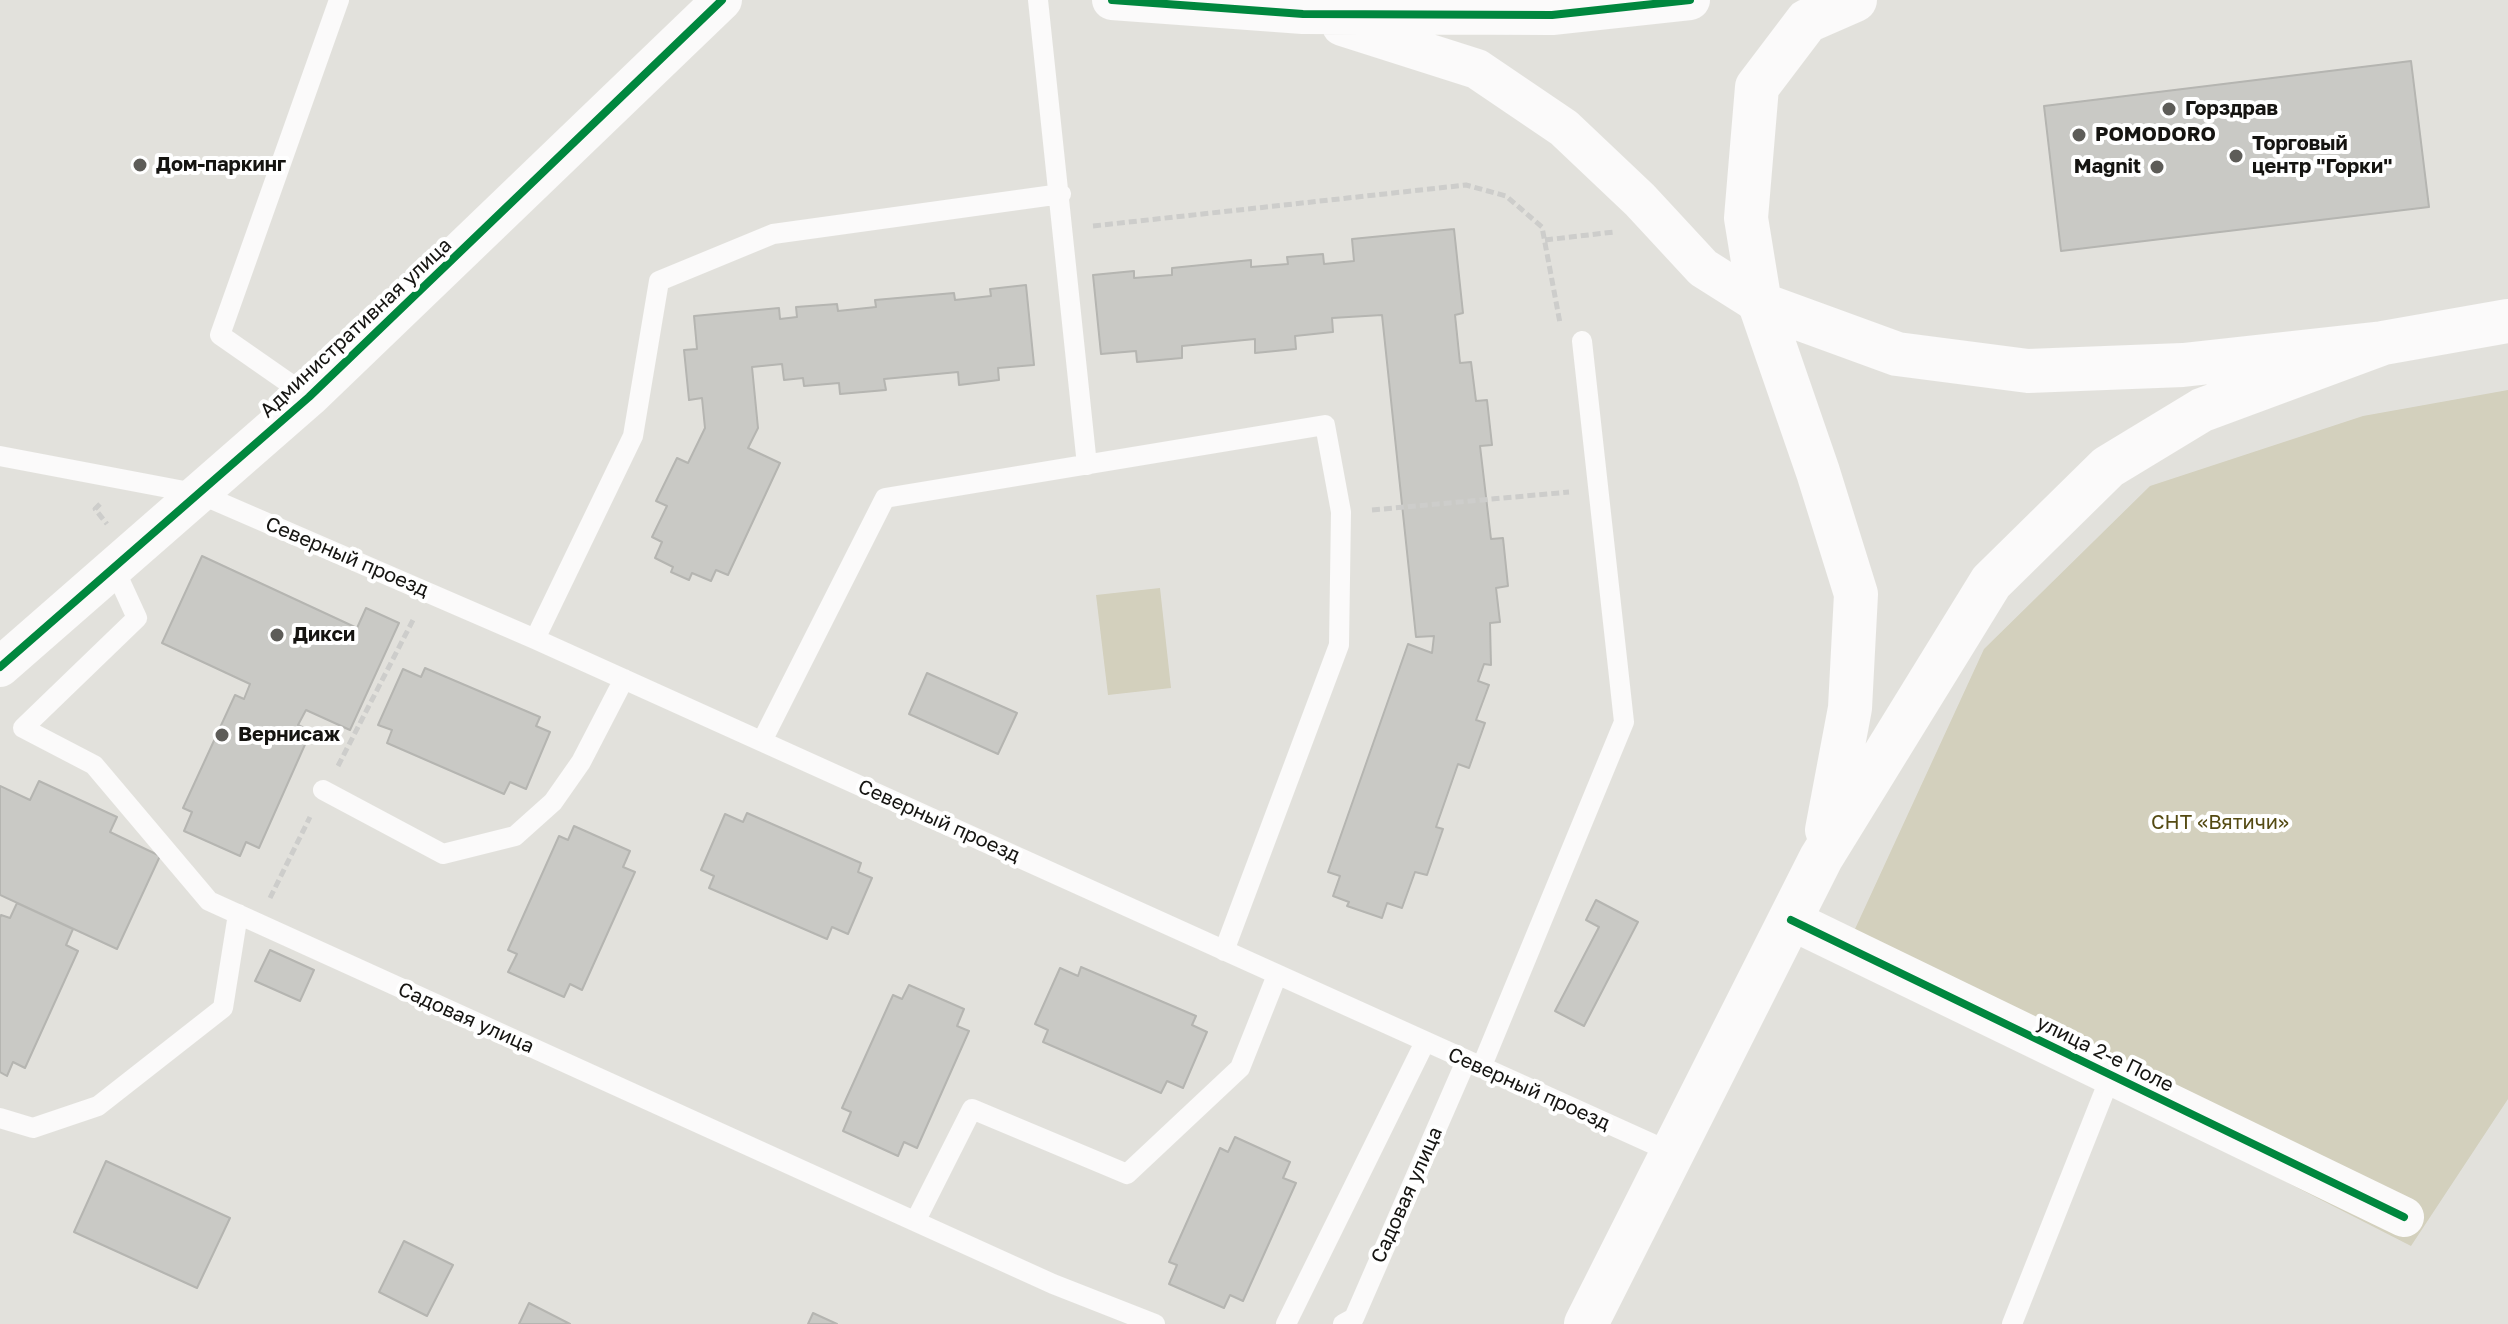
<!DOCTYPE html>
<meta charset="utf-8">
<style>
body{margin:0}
canvas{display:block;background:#e2e1dc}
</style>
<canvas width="2508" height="1324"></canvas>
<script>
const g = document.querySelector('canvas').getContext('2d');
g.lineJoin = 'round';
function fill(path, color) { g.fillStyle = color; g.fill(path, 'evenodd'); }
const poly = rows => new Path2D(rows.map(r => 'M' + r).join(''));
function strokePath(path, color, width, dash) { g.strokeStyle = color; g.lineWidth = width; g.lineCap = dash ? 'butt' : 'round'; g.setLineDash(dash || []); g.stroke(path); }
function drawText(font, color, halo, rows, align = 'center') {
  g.font = font + ' "Golos Text",sans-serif'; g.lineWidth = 8; g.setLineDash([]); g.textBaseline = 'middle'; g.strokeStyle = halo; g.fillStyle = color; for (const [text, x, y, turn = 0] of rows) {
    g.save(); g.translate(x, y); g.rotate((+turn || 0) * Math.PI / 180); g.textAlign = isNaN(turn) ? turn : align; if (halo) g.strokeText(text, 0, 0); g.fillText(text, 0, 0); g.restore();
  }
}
const green = poly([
 [2508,390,2508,1099,2411,1246,1843,955,1984,649,2150,486,2363,416],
 [1160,588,1171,688,1108,695,1096,595]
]);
const building = poly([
 [2411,61,2429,207,2061,251,2044,106,2411,61],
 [1454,229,1463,313,1455,315,1460,363,1471,362,1476,401,1487,400,1492,445,1480,446,1491,539,1503,538,1508,586,1496,588,1500,622,1490,623,1491,665,1484,664,1478,681,1489,685,1476,720,1485,723,1469,768,1458,764,1436,827,1443,829,1427,875,1415,872,1402,908,1387,903,1382,918,1347,906,1349,902,1333,896,1340,876,1328,872,1408,644,1432,653,1434,636,1416,637,1382,315,1332,318,1333,332,1295,336,1296,349,1255,353,1255,339,1182,346,1182,358,1137,362,1136,351,1101,354,1093,275,1134,271,1134,278,1172,275,1172,268,1251,260,1251,267,1288,264,1287,257,1323,254,1324,264,1354,261,1352,239,1454,229],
 [1026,285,1034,365,998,368,999,380,959,385,958,372,884,379,886,390,840,394,839,383,804,386,803,378,784,380,782,364,752,367,758,428,748,448,780,463,728,575,716,570,711,581,692,573,689,580,671,572,673,567,655,558,662,542,652,537,667,506,656,501,677,458,688,463,705,428,702,398,689,400,684,350,697,349,694,316,779,308,780,319,797,317,796,307,837,304,838,311,876,307,875,300,954,293,955,300,991,296,990,289,1026,285],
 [202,556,357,628,366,608,399,623,350,730,306,710,298,725,311,731,259,848,246,842,240,856,184,831,192,812,183,808,235,695,244,699,250,684,162,643,202,556],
 [425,668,540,717,536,726,550,732,526,789,510,782,504,794,387,743,392,730,378,725,403,669,421,677,425,668],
 [927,673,1017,713,998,754,909,714,927,673],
 [39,781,117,817,110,832,160,856,117,949,0,895,0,786,30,800,39,781],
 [747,813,861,863,858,872,872,878,848,934,832,927,827,939,709,888,714,876,701,870,725,814,743,822,747,813],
 [574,826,630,851,623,867,635,872,582,990,570,984,564,997,508,972,517,954,508,950,559,836,568,840,574,826],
 [1596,900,1638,922,1584,1026,1555,1011,1599,927,1586,920,1596,900],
 [17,903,73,929,66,945,78,951,25,1068,13,1062,7,1076,0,1072,0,918,1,915,10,918,17,903],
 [270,950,314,970,300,1001,255,981,270,950],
 [1081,967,1196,1016,1192,1025,1207,1032,1183,1088,1167,1081,1161,1093,1043,1042,1048,1030,1035,1024,1060,968,1078,976,1081,967],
 [909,985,964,1009,957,1026,969,1031,917,1148,904,1142,898,1156,843,1131,851,1112,842,1108,893,995,902,999,909,985],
 [1235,1137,1290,1162,1283,1178,1296,1183,1243,1301,1230,1295,1224,1308,1169,1284,1177,1265,1169,1262,1220,1148,1228,1152,1235,1137],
 [106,1161,230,1218,197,1288,74,1232,106,1161],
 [404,1241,453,1265,427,1316,379,1292,404,1241],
 [529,1303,570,1324,519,1324,529,1303],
 [813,1313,837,1324,808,1324,813,1313]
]);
const path = poly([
 [1093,226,1466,185,1506,196,1542,227,1560,323],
 [1545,240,1614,232],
 [100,504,95,509,107,524],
 [1372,510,1569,492],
 [338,766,413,620],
 [270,898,310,817]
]);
const lane = poly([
 [1038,0,1087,465],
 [309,397,220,335,339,0],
 [0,456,200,494,535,639,1675,1154],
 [114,568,137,618,23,728,94,765,209,901,1053,1284,1155,1324],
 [535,639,633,436,659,281,773,234,1061,194],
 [762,741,885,498,1325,425,1341,512,1339,645,1224,951],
 [323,790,443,854,515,836,553,802,581,762,624,679],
 [1481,1068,1624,722,1582,341],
 [0,1118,33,1128,98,1106,223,1008,238,914],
 [916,1220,972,1109,1127,1174,1240,1068,1277,975],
 [1286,1324,1425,1042],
 [1343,1324,1354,1318,1466,1061],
 [2012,1324,2111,1075]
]);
const street = poly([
 [1112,0,1303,14,1552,15,1690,0],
 [1342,26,1477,69,1564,128,1640,200,1703,268,1760,304],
 [0,667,309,397,722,0],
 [1791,920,2404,1217]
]);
const secondary = poly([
 [1760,304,1897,354,2028,371,2183,365,2383,343,2508,321],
 [1827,830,1850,708,1856,594,1818,472,1760,304,1746,218,1757,87,1807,21,1855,0],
 [1586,1324,1821,858,1991,582,2108,467,2202,410,2383,343]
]);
const cycleway = poly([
 [1112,0,1303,14,1552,15,1690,0],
 [0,667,309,397,722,0],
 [1791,920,2404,1217]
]);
const markers = [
 [2169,109,8,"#5d5c58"],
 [2079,135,8,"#5d5c58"],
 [2236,156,8,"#5d5c58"],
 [140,165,8,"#5d5c58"],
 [2157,167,8,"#5d5c58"],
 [277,635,8,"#5d5c58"],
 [222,735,8,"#5d5c58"]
];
const poiNames = [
 ["Горздрав",2185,109],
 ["POMODORO",2095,135],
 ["Торговый",2252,144],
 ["центр \"Горки\"",2252,167],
 ["Дом-паркинг",156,165],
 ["Magnit",2141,167,"right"],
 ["Дикси",293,635],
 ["Вернисаж",238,735]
];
const streetNames = [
 ["Административная улица",356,328,-43],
 ["Северный проезд",347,557,23],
 ["Северный проезд",939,821,24],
 ["Садовая улица",466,1018,24],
 ["улица 2-е Поле",2105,1054,26],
 ["Северный проезд",1529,1089,24],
 ["Садовая улица",1407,1195,-66]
];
const parkNames = [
 ["СНТ «Вятичи»",2220,823]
];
fill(green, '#d3d0bd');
fill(building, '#c9c9c5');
strokePath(building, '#b5b5b1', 2);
strokePath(path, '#cdcdcb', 5, [8, 4]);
strokePath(lane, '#fbfafa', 20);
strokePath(street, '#fbfafa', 40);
strokePath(secondary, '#fbfafa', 44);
strokePath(cycleway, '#00873e', 8);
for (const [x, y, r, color] of markers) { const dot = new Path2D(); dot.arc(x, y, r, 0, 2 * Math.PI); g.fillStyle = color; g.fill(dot); strokePath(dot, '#fff', 3); }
drawText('bold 20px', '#151411', '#fff', poiNames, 'left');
drawText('20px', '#151411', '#fff', streetNames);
drawText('20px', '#544a12', '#fff', parkNames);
</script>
